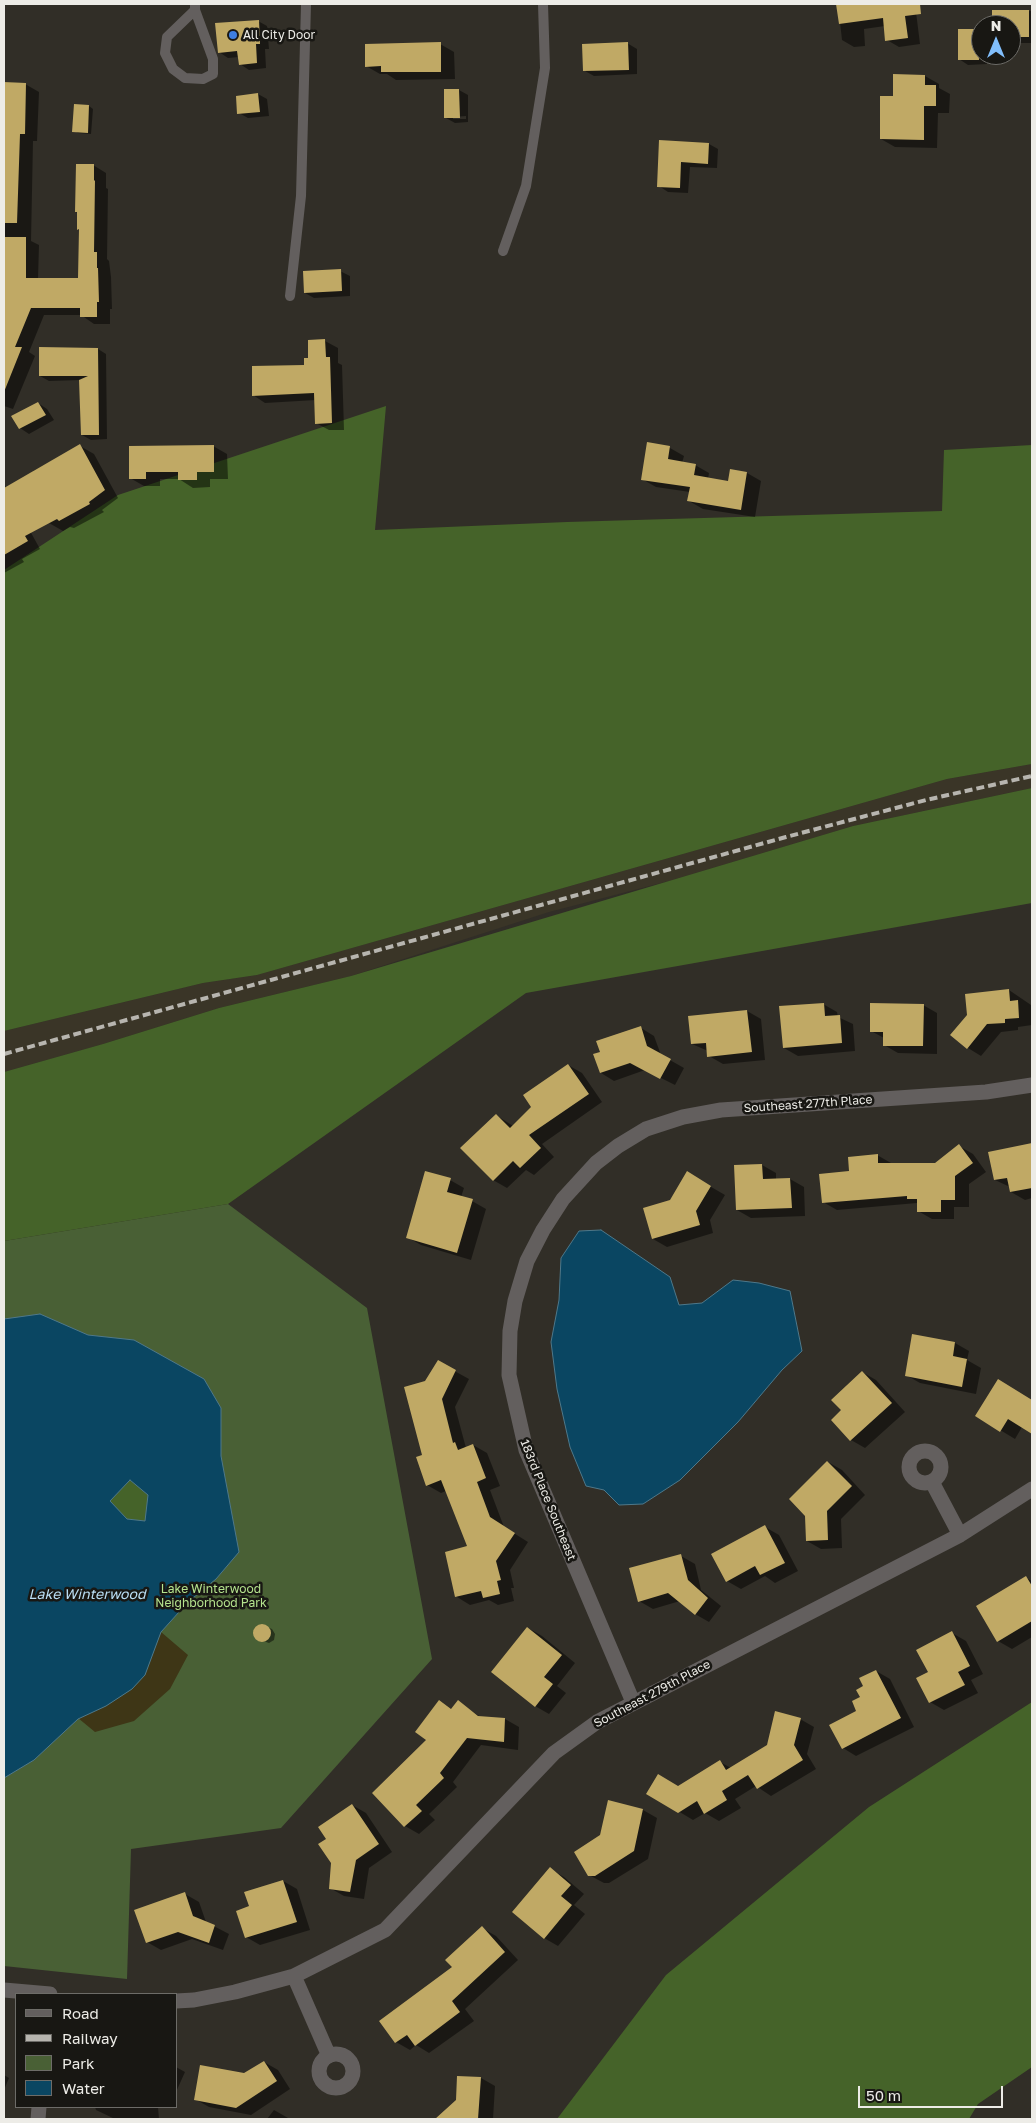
<!DOCTYPE html>
<style>
body{margin:0}
#map{position:relative;width:1036px;height:2123px;overflow:hidden;background:#312e27;font-family:"Golos Text",sans-serif}
canvas{display:block}
.frame{position:absolute;inset:0;border:5px solid #edece7;pointer-events:none}
.legend{position:absolute;left:15px;top:1993px;width:162px;height:115px;box-sizing:border-box;background:#181713;border:1px solid #6d6c68;margin:0;padding:6px 9px;list-style:none;font-size:15px;color:#edece7}
.legend li{display:flex;align-items:center;gap:10px;height:25px}
.legend b{width:25px;border:1px solid #6d6c68}
.north{position:absolute;left:971px;top:15px;width:50px;height:50px;box-sizing:border-box;background:#181713;border:1px solid #6d6c68;border-radius:50%;rotate:0deg;font-size:14px;font-weight:700;line-height:20px;text-align:center;color:#edece7}
.north::after{content:'';display:block;margin:auto;width:18px;height:22px;background:#80bdfa;clip-path:polygon(50% 0,100% 100%,50% 72%,0 100%)}
.scale{position:absolute;left:858px;top:2086px;width:145px;height:22px;box-sizing:border-box;border:2px solid #edece7;border-top:0;padding-left:6px;font-size:15px;line-height:18px;white-space:nowrap;color:#edece7;-webkit-text-stroke:4px #181713;paint-order:stroke}
</style>
<div id="map">
<canvas width="1036" height="2123"></canvas>
<div class="frame"></div>
<ul class="legend">
<li><b style="height:6px;background:#635f5e"></b>Road</li>
<li><b style="height:6px;background:#b7b5af"></b>Railway</li>
<li><b style="height:14px;background:#496035"></b>Park</li>
<li><b style="height:14px;background:#0a4662"></b>Water</li>
</ul>
<div class="north">N</div>
<div class="scale">50 m</div>
</div>
<script>
const g = document.querySelector('canvas').getContext('2d');
g.lineJoin = 'round';
function fill(path, color) { g.fillStyle = color; g.fill(path, 'evenodd'); }
const poly = rows => new Path2D(rows.map(r => 'M' + r).join(''));
function strokePath(path, color, width, dash) { g.strokeStyle = color; g.lineWidth = width; g.lineCap = dash ? 'butt' : 'round'; g.setLineDash(dash || []); g.stroke(path); }
function drawText(font, color, halo, rows, align = 'center') {
  g.font = font + ' "Golos Text",sans-serif'; g.lineWidth = 5; g.setLineDash([]); g.textBaseline = 'middle'; g.strokeStyle = halo; g.fillStyle = color; for (const [text, x, y, turn = 0] of rows) {
    g.save(); g.translate(x, y); g.rotate((+turn || 0) * Math.PI / 180); g.textAlign = isNaN(turn) ? turn : align; if (halo) g.strokeText(text, 0, 0); g.fillText(text, 0, 0); g.restore();
  }
}
const built = poly([
 [1032,764,1032,788,853,826,669,881,549,912,351,976,219,1008,103,1044,4,1072,4,1031,203,983,257,975,947,779]
]);
const green = poly([
 [228,1204,367,1308,432,1659,281,1828,131,1849,127,1979,4,1966,4,1241]
]);
const forest = poly([
 [386,406,375,530,567,522,942,511,944,450,1032,445,1032,440,1032,764,947,779,257,975,203,983,4,1031,4,570,118,495],
 [1032,788,1032,903,526,993,228,1204,4,1241,4,1072,103,1044,219,1008,351,976,853,826],
 [130,1480,148,1495,145,1521,127,1519,110,1501],
 [1032,1702,1032,2067,978,2104,969,2119,557,2119,666,1975,869,1807]
]);
const sand = poly([
 [161,1632,188,1655,170,1689,134,1721,95,1732,78,1718,106,1706,132,1689,145,1675]
]);
const water = poly([
 [601,1230,670,1277,679,1305,702,1303,733,1280,759,1283,790,1291,802,1351,782,1370,738,1422,680,1480,643,1504,619,1505,604,1490,586,1486,570,1447,557,1389,551,1342,559,1300,561,1258,579,1231,601,1230],
 [40,1314,88,1335,134,1340,204,1379,221,1408,221,1456,239,1552,216,1579,188,1602,161,1632,145,1675,132,1689,106,1706,78,1719,34,1760,4,1778,4,1319,40,1314],
 [130,1480,148,1495,145,1521,127,1519,110,1501,130,1480]
]);
const shadow = poly([
 [838,4,915,4,920,44,899,47,887,40,885,26,864,29,865,46,854,47,842,40],
 [1032,11,1032,43,1011,43,1011,25,993,25,993,12],
 [258,21,267,26,269,49,265,49,266,68,249,70,240,64,239,57,228,58,219,52],
 [978,30,981,32,981,55,987,55,987,64,968,65,959,59],
 [627,43,637,49,637,74,594,76,585,71],
 [440,44,454,52,455,79,396,80,387,74,380,74,366,66],
 [925,76,939,84,939,88,950,94,949,113,938,113,937,148,895,147,881,139,894,97],
 [4,82,25,84,39,92,37,141,33,141,31,241,39,245,38,279,79,279,80,230,78,229,78,213,76,212,93,165,106,173,106,188,108,189,107,259,109,261,111,277,112,309,110,309,110,324,94,324,81,315,44,315,29,352,35,356,13,409,4,406],
 [459,90,468,95,468,122,455,123,446,118],
 [466,116,466,119,453,119,453,117],
 [258,94,267,99,269,116,248,118,239,113],
 [75,106,89,106,93,109,91,134,78,133,74,131],
 [660,141,709,144,718,149,717,168,690,167,688,193,668,192,659,186],
 [340,271,350,276,350,296,314,298,305,293],
 [325,341,338,348,338,363,342,365,344,430,329,430,316,423,316,400,265,403,253,395,305,366],
 [98,349,106,354,107,439,91,440,82,435,81,380,49,381,40,376],
 [38,403,47,409,54,420,29,434,20,428],
 [648,444,670,448,684,456,682,463,695,465,709,473,708,479,729,482,731,470,747,473,761,481,755,517,703,509,689,501,690,492,656,487,642,479],
 [80,446,94,454,118,498,102,510,104,512,74,528,70,527,63,531,49,523,33,471],
 [213,446,227,454,228,479,210,479,210,487,193,488,179,479,160,479,160,486,144,486,130,478],
 [4,484,40,549,22,559,24,562,4,573],
 [1009,990,1031,1005,1032,1025,1018,1027,1018,1030,1001,1032,981,1056,968,1048,952,1035],
 [823,1004,837,1012,838,1017,853,1024,855,1051,798,1056,784,1048],
 [923,1005,937,1013,937,1054,898,1053,884,1045,884,1038,871,1031],
 [747,1011,761,1019,765,1060,723,1064,709,1056,708,1051,692,1044],
 [641,1028,654,1036,661,1055,684,1068,675,1085,645,1070,614,1081,601,1073,601,1053],
 [568,1065,582,1073,602,1102,542,1144,554,1157,534,1175,526,1170,507,1188,493,1180,496,1115,513,1126,533,1107],
 [1032,1145,1032,1198,1025,1200,1011,1192,1010,1187,995,1180,990,1153],
 [959,1146,973,1154,986,1172,969,1184,969,1207,954,1207,954,1219,932,1219,918,1211,917,1203,837,1210,823,1202,851,1172,877,1155,891,1163,936,1164],
 [762,1165,776,1173,776,1180,790,1179,804,1187,805,1216,751,1218,737,1210],
 [687,1173,725,1195,710,1220,713,1233,667,1247,653,1239,670,1201],
 [450,1180,464,1188,461,1197,472,1201,486,1209,471,1260,421,1245,407,1237],
 [913,1336,955,1343,969,1351,967,1360,981,1368,976,1394,920,1383,906,1375],
 [438,1362,469,1379,455,1407,466,1448,473,1445,487,1453,500,1486,490,1490,504,1527,528,1542,510,1570,514,1588,511,1588,514,1601,498,1605,489,1600,470,1605,457,1597,469,1547,446,1491,441,1493,427,1485,424,1455,426,1382],
 [862,1372,876,1380,905,1412,865,1448,851,1440,832,1420,843,1411],
 [999,1381,1032,1401,1032,1433,1022,1427,1015,1439,977,1416],
 [828,1462,842,1470,865,1495,841,1519,842,1548,821,1549,807,1541],
 [765,1527,779,1535,798,1571,775,1583,765,1576,741,1589,727,1581],
 [681,1556,695,1564,701,1590,721,1606,709,1622,695,1614,680,1601,653,1609,639,1601],
 [1026,1578,1032,1581,1032,1637,1012,1649,998,1641],
 [261,1625,272,1629,275,1634,274,1640,269,1643,258,1639,255,1634,256,1628],
 [528,1628,542,1636,575,1663,557,1686,566,1693,549,1714,535,1706],
 [952,1633,966,1641,983,1674,971,1680,978,1693,944,1710,930,1702,929,1672],
 [876,1671,890,1679,914,1727,856,1756,843,1748,858,1711,865,1686],
 [439,1702,452,1710,458,1702,482,1718,505,1719,519,1727,518,1750,481,1745,453,1782,457,1787,429,1814,435,1820,419,1834,405,1826,374,1793,428,1740],
 [800,1719,814,1727,807,1754,816,1769,771,1796,756,1786,735,1799,741,1808,719,1821,705,1813,693,1820,648,1793,678,1787,720,1762,731,1768,768,1745],
 [609,1802,643,1810,657,1818,648,1859,609,1883,604,1883,589,1875],
 [352,1805,366,1813,392,1852,369,1868,364,1899,344,1896,330,1888,332,1862,328,1839],
 [550,1869,564,1877,584,1894,574,1905,585,1914,558,1946,544,1938],
 [283,1881,297,1889,310,1930,260,1945,246,1937,250,1907],
 [185,1894,199,1902,206,1922,229,1934,223,1950,192,1939,161,1950,147,1942],
 [482,1928,496,1936,518,1960,465,2009,474,2021,429,2053,416,2045,410,2050,396,2042,454,1968],
 [264,2062,278,2070,290,2089,251,2115,209,2107,195,2099,244,2075],
 [176,2067,185,2072,176,2092],
 [4,2075,9,2078,4,2090],
 [481,2078,495,2086,493,2119,438,2119],
 [95,2107,158,2107,159,2119,115,2119,96,2110],
 [274,2110,288,2118,290,2119,267,2119]
]);
const building = poly([
 [836,4,920,4,921,14,905,16,908,38,885,41,883,18,839,24],
 [992,10,1029,10,1029,37,1011,37,1011,25,992,25],
 [259,20,260,44,256,44,257,63,239,65,237,51,218,53,215,23],
 [958,29,978,29,979,60,958,60],
 [441,42,441,72,381,72,381,66,365,67,365,44],
 [628,42,629,70,583,71,582,44],
 [893,74,925,75,925,85,936,85,936,106,924,106,924,140,880,139,880,96,893,96],
 [4,82,26,83,25,134,20,134,17,223,4,223],
 [444,89,459,89,460,118,444,118],
 [258,93,260,112,237,114,236,96],
 [74,104,89,105,88,133,72,132],
 [659,140,709,143,708,164,681,162,680,188,657,187],
 [76,164,94,164,94,181,95,180,94,252,97,252,97,268,98,268,99,302,97,302,97,317,80,317,80,308,31,308,15,347,22,347,4,392,4,237,26,237,26,278,78,278,79,229,77,230,77,212,75,212],
 [341,269,342,291,304,293,303,271],
 [325,339,326,357,330,357,332,423,315,424,314,393,252,396,252,366,304,365,304,358,308,358,308,340],
 [39,347,98,348,99,435,81,435,79,380,88,376,39,376],
 [38,402,46,415,19,429,11,416],
 [647,442,670,446,668,459,696,464,694,475,728,481,730,469,747,472,741,510,687,501,690,487,641,480],
 [80,444,105,490,89,502,90,504,59,521,57,519,25,536,28,541,4,555,4,488],
 [214,445,214,472,197,472,197,480,178,480,178,472,146,472,146,479,129,479,129,446],
 [1009,989,1010,1001,1018,1000,1019,1018,1005,1019,1005,1023,987,1024,967,1049,950,1035,967,1015,965,994],
 [824,1003,825,1016,840,1015,842,1043,783,1048,779,1006],
 [870,1003,924,1004,923,1046,883,1046,883,1032,870,1032],
 [747,1010,752,1052,707,1057,706,1043,691,1044,688,1016],
 [641,1026,647,1046,671,1059,660,1079,630,1063,600,1073,593,1054,600,1052,596,1041],
 [568,1064,589,1094,529,1135,541,1148,520,1168,513,1161,493,1181,460,1148,496,1114,510,1128,531,1107,523,1095],
 [1032,1143,1032,1188,1010,1192,1007,1178,994,1180,988,1152],
 [959,1144,973,1163,955,1176,955,1200,941,1200,941,1212,917,1212,917,1199,907,1199,907,1196,822,1203,819,1174,849,1171,848,1157,878,1154,878,1163,935,1163],
 [762,1164,763,1179,790,1178,792,1208,736,1210,734,1165],
 [425,1171,451,1178,447,1192,473,1199,457,1253,406,1238],
 [687,1171,711,1186,696,1211,700,1225,652,1239,643,1208,670,1200],
 [912,1334,955,1342,953,1356,967,1359,962,1387,905,1376],
 [438,1360,456,1370,442,1399,453,1443,455,1442,458,1450,473,1444,486,1478,477,1482,490,1517,515,1533,496,1561,501,1580,497,1581,500,1594,483,1598,481,1591,455,1597,445,1552,467,1546,441,1480,426,1486,416,1457,422,1455,404,1387,425,1381],
 [862,1371,892,1403,850,1441,831,1420,841,1410,831,1400],
 [998,1379,1032,1400,1032,1434,1008,1419,1000,1432,975,1416],
 [827,1461,852,1486,827,1511,828,1540,806,1541,805,1516,789,1499],
 [765,1525,785,1563,760,1575,755,1566,726,1582,711,1554],
 [681,1554,688,1580,708,1598,695,1615,668,1593,638,1602,629,1568],
 [1026,1576,1032,1586,1032,1621,997,1642,976,1606],
 '253 1633a9 9 0 1 1 18 0a9 9 0 1 1-18 0Z',
 [527,1627,562,1655,544,1677,553,1684,535,1707,491,1672],
 [952,1631,970,1666,958,1672,965,1685,929,1703,916,1678,928,1672,916,1650],
 [876,1670,901,1718,842,1749,829,1725,856,1711,852,1701,860,1697,856,1690,863,1686,859,1678],
 [439,1700,451,1709,458,1700,478,1716,505,1718,504,1742,467,1738,440,1773,444,1778,416,1805,422,1811,404,1827,372,1793,426,1740,415,1732],
 [775,1711,801,1718,794,1745,803,1760,757,1789,748,1775,722,1791,727,1800,704,1814,697,1801,678,1813,646,1794,658,1774,678,1786,720,1760,726,1770,767,1745],
 [608,1800,643,1809,634,1851,595,1876,588,1876,574,1852,600,1835],
 [352,1804,379,1844,356,1860,350,1892,329,1889,331,1863,318,1844,326,1839,318,1827],
 [550,1867,571,1885,561,1896,572,1905,544,1939,512,1912],
 [283,1880,297,1922,245,1938,236,1911,249,1906,244,1892],
 [185,1892,193,1916,215,1925,209,1943,178,1932,146,1943,134,1910],
 [482,1926,505,1952,452,2001,460,2012,415,2046,407,2035,395,2043,379,2021,452,1967,445,1960],
 [264,2061,277,2081,236,2108,194,2100,200,2065,244,2073],
 [457,2076,481,2077,478,2119,435,2119,456,2100]
]);
const lane = poly([
 [195,4,195,10,213,59,213,74,203,79,185,78,173,69,165,53,167,37,195,10],
 [503,251,526,186,545,68,543,4],
 [290,296,301,196,306,4]
]);
const street = poly([
 '909 1467a16 16 0 1 1 32 0a16 16 0 1 1-32 0Z',
 [932,1482,960,1535],
 [633,1702,526,1450,509,1375,510,1331,515,1301,527,1261,543,1230,563,1199,596,1163,618,1146,646,1129,683,1117,721,1110,986,1092,1032,1085],
 [294,1976,329,2056],
 [4,1990,50,1994],
 [176,2001,194,2000,235,1992,294,1976,385,1930,554,1753,597,1722,960,1535,1032,1489],
 '319 2071a17 17 0 1 1 34 0a17 17 0 1 1-34 0Z',
 [38,2119,39,2107]
]);
const rail = poly([
 [4,1054,786,837,926,800,1032,776]
]);
const markers = [
 [233,35,5,"#3f7fe0"]
];
const poiNames = [
 ["All City Door",243,35]
];
const streetNames = [
 ["Southeast 277th Place",808,1104,-4],
 ["183rd Place Southeast",548,1500,68],
 ["Southeast 279th Place",652,1694,-28]
];
const parkNames = [
 ["Lake Winterwood",211,1589],
 ["Neighborhood Park",211,1603]
];
const waterNames = [
 ["Lake Winterwood",87,1595]
];
fill(built, '#3a3527');
fill(green, '#496035');
fill(forest, '#456329');
fill(sand, '#3e3616');
fill(water, '#0a4662');
strokePath(water, '#4e788a', 1);
fill(shadow, '#0007');
fill(building, '#c0a965');
strokePath(lane, '#635f5e', 10);
strokePath(street, '#635f5e', 15);
strokePath(rail, '#b7b5af', 4, [8, 4]);
for (const [x, y, r, color] of markers) { const dot = new Path2D(); dot.arc(x, y, r, 0, 2 * Math.PI); g.fillStyle = color; g.fill(dot); strokePath(dot, '#181713', 2); }
drawText('12px', '#edece7', '#181713', poiNames, 'left');
drawText('12px', '#edece7', '#181713', streetNames);
drawText('12px', '#b5e38e', '#181713', parkNames);
drawText('italic 14px', '#badef4', '#181713', waterNames);
</script>
